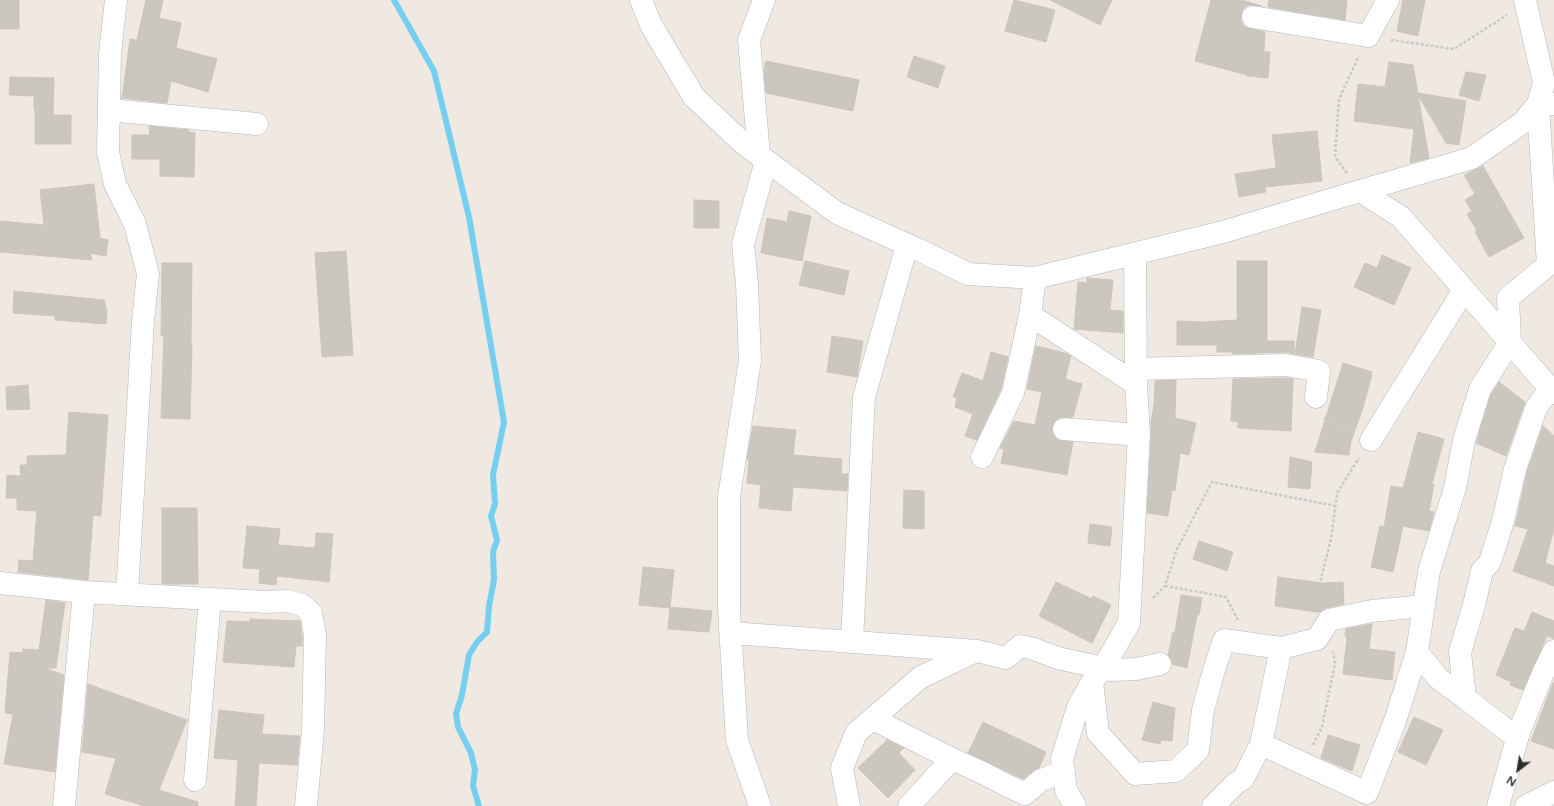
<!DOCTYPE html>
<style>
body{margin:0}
#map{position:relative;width:1554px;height:806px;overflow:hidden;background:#efe9e1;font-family:"Varela Round",sans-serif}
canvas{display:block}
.north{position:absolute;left:1498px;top:750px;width:40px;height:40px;-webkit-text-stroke:3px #fff;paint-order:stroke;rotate:211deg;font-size:11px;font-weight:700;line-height:16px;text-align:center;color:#2e2e2e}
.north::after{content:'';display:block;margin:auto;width:14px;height:18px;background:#2e2e2e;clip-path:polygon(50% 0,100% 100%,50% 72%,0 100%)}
</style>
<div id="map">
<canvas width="1554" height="806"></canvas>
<div class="north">N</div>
</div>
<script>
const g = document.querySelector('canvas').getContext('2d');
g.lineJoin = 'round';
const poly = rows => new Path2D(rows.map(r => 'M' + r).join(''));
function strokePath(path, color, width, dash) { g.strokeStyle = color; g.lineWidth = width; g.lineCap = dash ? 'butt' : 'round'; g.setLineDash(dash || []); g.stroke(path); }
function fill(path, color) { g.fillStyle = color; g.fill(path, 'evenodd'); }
const stream = poly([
 [394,0,434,71,469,217,504,422,493,475,495,504,491,516,497,540,493,552,494,580,489,606,487,632,477,642,469,655,462,695,456,714,458,727,471,753,475,770,473,786,479,806]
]);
const building = poly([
 [0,0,19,0,19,29,0,29,0,0],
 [146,0,163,0,159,18,181,23,176,48,217,59,208,92,171,81,167,103,122,98,130,39,137,40,146,0],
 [1014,0,1055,10,1046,42,1005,31,1014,0],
 [1050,0,1112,0,1100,25,1050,0],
 [1211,0,1241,0,1262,6,1248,5,1243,9,1241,15,1241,22,1245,27,1265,32,1264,52,1270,52,1268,78,1247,76,1247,75,1195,61,1211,0],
 [1269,0,1347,0,1345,20,1268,7,1269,0],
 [1403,0,1425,0,1418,36,1397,31,1403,0],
 [914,56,945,66,938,88,907,77,914,56],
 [766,61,859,80,853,111,766,93,764,69,766,61],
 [1389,62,1413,65,1418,93,1466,101,1459,145,1446,143,1418,95,1429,158,1410,163,1414,129,1354,121,1358,84,1385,87,1389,62],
 [1466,72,1486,75,1479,101,1459,95,1466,72],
 [10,77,54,78,53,115,71,115,71,144,35,144,35,110,34,110,34,96,9,95,10,77],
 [149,126,189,130,189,132,195,133,194,177,160,176,160,159,132,159,132,135,150,135,149,126],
 [1317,131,1322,181,1265,187,1266,192,1239,197,1235,174,1276,168,1272,135,1317,131],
 [1483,166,1524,238,1489,257,1475,232,1477,231,1467,214,1472,211,1465,200,1475,194,1464,175,1483,166],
 [94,184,100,238,108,240,106,256,90,253,92,260,0,252,0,221,44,225,40,190,94,184],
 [694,200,719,201,719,228,694,228,694,200],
 [789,211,811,216,802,261,761,253,767,218,787,222,789,211],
 [346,251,353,355,322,357,315,253,346,251],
 [1382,255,1411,268,1394,305,1354,287,1365,263,1377,268,1382,255],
 [805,261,849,271,844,295,799,285,805,261],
 [1237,261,1267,261,1267,341,1294,341,1294,354,1286,352,1232,354,1232,352,1217,352,1217,345,1177,345,1177,321,1203,322,1237,320,1237,261],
 [162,263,192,263,191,344,192,345,190,419,161,418,164,336,161,336,162,263],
 [1087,278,1113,280,1110,310,1123,311,1123,333,1074,329,1078,282,1087,283,1087,278],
 [14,291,104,300,107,311,106,324,55,320,55,316,13,313,14,291],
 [1302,307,1321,310,1313,357,1295,354,1302,307],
 [832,336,863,341,857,377,827,372,832,336],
 [1036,346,1065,353,1071,356,1065,379,1082,384,1073,417,1058,418,1054,422,1052,428,1053,434,1057,439,1063,441,1073,442,1067,475,1001,463,1004,449,1000,448,1014,421,1035,425,1042,392,1027,389,1036,346],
 [991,352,1008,357,1001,389,977,440,965,436,973,414,955,407,957,398,953,397,962,373,983,381,991,352],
 [1343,363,1372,372,1371,375,1372,375,1362,411,1351,441,1349,455,1315,452,1343,363],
 [1285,378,1293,379,1291,431,1238,428,1238,422,1231,421,1233,379,1285,378],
 [1176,380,1175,418,1196,423,1189,455,1180,453,1175,491,1172,490,1168,516,1147,513,1151,436,1151,422,1154,405,1155,381,1176,380],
 [1499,382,1525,402,1506,456,1476,443,1491,394,1499,382],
 [28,385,30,409,7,410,6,387,28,385],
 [69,412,108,415,101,516,93,515,88,580,18,572,19,560,33,561,37,511,17,510,17,498,6,498,7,475,21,476,20,465,27,465,27,456,66,455,69,412],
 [753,426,796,430,793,455,842,459,841,474,848,474,847,491,793,487,791,511,759,508,761,485,747,483,749,459,747,459,753,426],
 [1543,426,1554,436,1554,529,1545,563,1554,566,1554,586,1513,571,1528,529,1515,526,1527,472,1543,426],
 [1418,432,1444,439,1432,484,1434,484,1429,511,1434,512,1429,531,1403,526,1393,572,1371,567,1380,526,1384,527,1391,486,1403,488,1418,432],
 [1290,457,1312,462,1310,489,1288,487,1290,457],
 [904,490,924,491,924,529,903,528,904,490],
 [162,508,197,508,198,584,162,584,162,508],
 [1090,524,1112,527,1110,546,1088,543,1090,524],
 [247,526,280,529,278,545,315,548,316,533,333,534,329,582,277,576,276,585,259,583,260,569,243,568,247,526],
 [1199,541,1233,552,1227,571,1193,559,1199,541],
 [643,567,674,570,670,608,639,605,643,567],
 [1278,577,1322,583,1343,582,1344,604,1326,608,1320,612,1316,612,1275,606,1278,577],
 [1056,582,1092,599,1093,596,1111,605,1092,643,1039,616,1056,582],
 [1181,595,1202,598,1199,615,1197,615,1187,668,1172,664,1172,661,1168,655,1173,632,1175,632,1181,595],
 [46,600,65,603,56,668,44,668,64,675,55,772,4,764,13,714,5,713,10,652,23,653,23,649,39,650,46,600],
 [670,607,712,611,709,632,668,629,670,607],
 [1532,612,1554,621,1554,639,1547,636,1523,690,1510,685,1511,682,1496,675,1515,628,1524,631,1532,612],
 [250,619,300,621,302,636,302,646,296,646,294,667,223,662,227,621,250,622,250,619],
 [1372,624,1369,649,1395,652,1392,680,1343,674,1347,637,1345,636,1346,629,1372,624],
 [1553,683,1554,683,1554,749,1531,741,1553,683],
 [88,684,187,720,159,790,198,802,198,806,144,806,105,794,116,758,82,752,88,684],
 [1153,702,1175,708,1172,741,1161,740,1160,744,1142,740,1153,702],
 [219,710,264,715,262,734,300,736,297,765,259,763,256,806,235,806,238,760,214,758,219,710],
 [1414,717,1443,730,1426,765,1398,752,1414,717],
 [983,722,1046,752,1039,768,1033,771,1023,779,968,753,983,722],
 [1328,735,1360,745,1352,771,1321,758,1328,735],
 [887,740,904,748,899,753,915,770,888,798,858,768,887,740]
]);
const path = poly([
 [1391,40,1454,49,1507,15],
 [1347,173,1335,157,1339,99,1359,56],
 [1324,418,1352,431],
 [1165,586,1226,597,1238,620],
 [1153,598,1165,586,1176,551,1212,482,1336,506],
 [1320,601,1321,579,1331,539,1337,493,1359,458],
 [1313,745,1322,727,1335,663,1333,652]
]);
const street = poly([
 [116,0,110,53,108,152,115,184,135,224,148,274,143,321,127,594],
 [641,0,651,25,694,97,744,144,837,213,919,250,968,274,1035,278,1223,232,1360,191,1401,217,1554,393],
 [1253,17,1368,36,1388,0],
 [109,110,257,124],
 [759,155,749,40,764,0],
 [1360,191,1472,158,1522,123,1538,104,1544,83,1525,0],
 [1135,254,1136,384,1139,435,1129,623,1103,668,1092,682,1098,733,1135,774,1176,771,1198,750,1203,710,1214,670,1224,640,1281,648,1261,744,1367,793,1395,721,1417,652,1429,571,1455,488,1464,440,1480,389,1510,342,1508,298,1548,265,1538,104,1554,104],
 [1035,278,1030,315,1136,384],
 [1136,369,1286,365,1319,371,1316,397],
 [1064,429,1139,435],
 [1371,440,1464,290],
 [982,457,1013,393,1030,315],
 [0,583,84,592,266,602,287,601,302,605,311,613,315,635,313,730,306,806],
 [731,633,977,651,1006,658,1020,646,1031,648,1058,658,1111,670,1136,669,1160,664],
 [852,642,864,397,907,245],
 [1281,648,1317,639,1329,620,1372,611,1424,606],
 [1417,652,1438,678,1465,698,1460,652,1474,605,1482,571,1490,562,1503,521,1515,469,1536,408,1550,389,1554,389],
 [1465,698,1517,738],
 [873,719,952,759,981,772,1010,787,1025,794,1041,780,1064,772],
 [195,780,210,599],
 [64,806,84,592],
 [760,806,737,740,729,610,729,497,750,360,747,284,743,244,766,161],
 [849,806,842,768,856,733,921,677,976,651],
 [909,806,952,759],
 [1075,806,1066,790,1062,759,1078,707,1092,682],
 [1213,806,1236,783,1243,779,1261,744],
 [1498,806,1519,732,1544,671,1554,651],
 [1526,806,1554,792]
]);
strokePath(stream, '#75cff0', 6);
fill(building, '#cbc7bf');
strokePath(building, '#cbc5ba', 1);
strokePath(street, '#b4b7c1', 23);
strokePath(path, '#c9c9c9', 2.5, [3, 2]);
strokePath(street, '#fff', 22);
</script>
